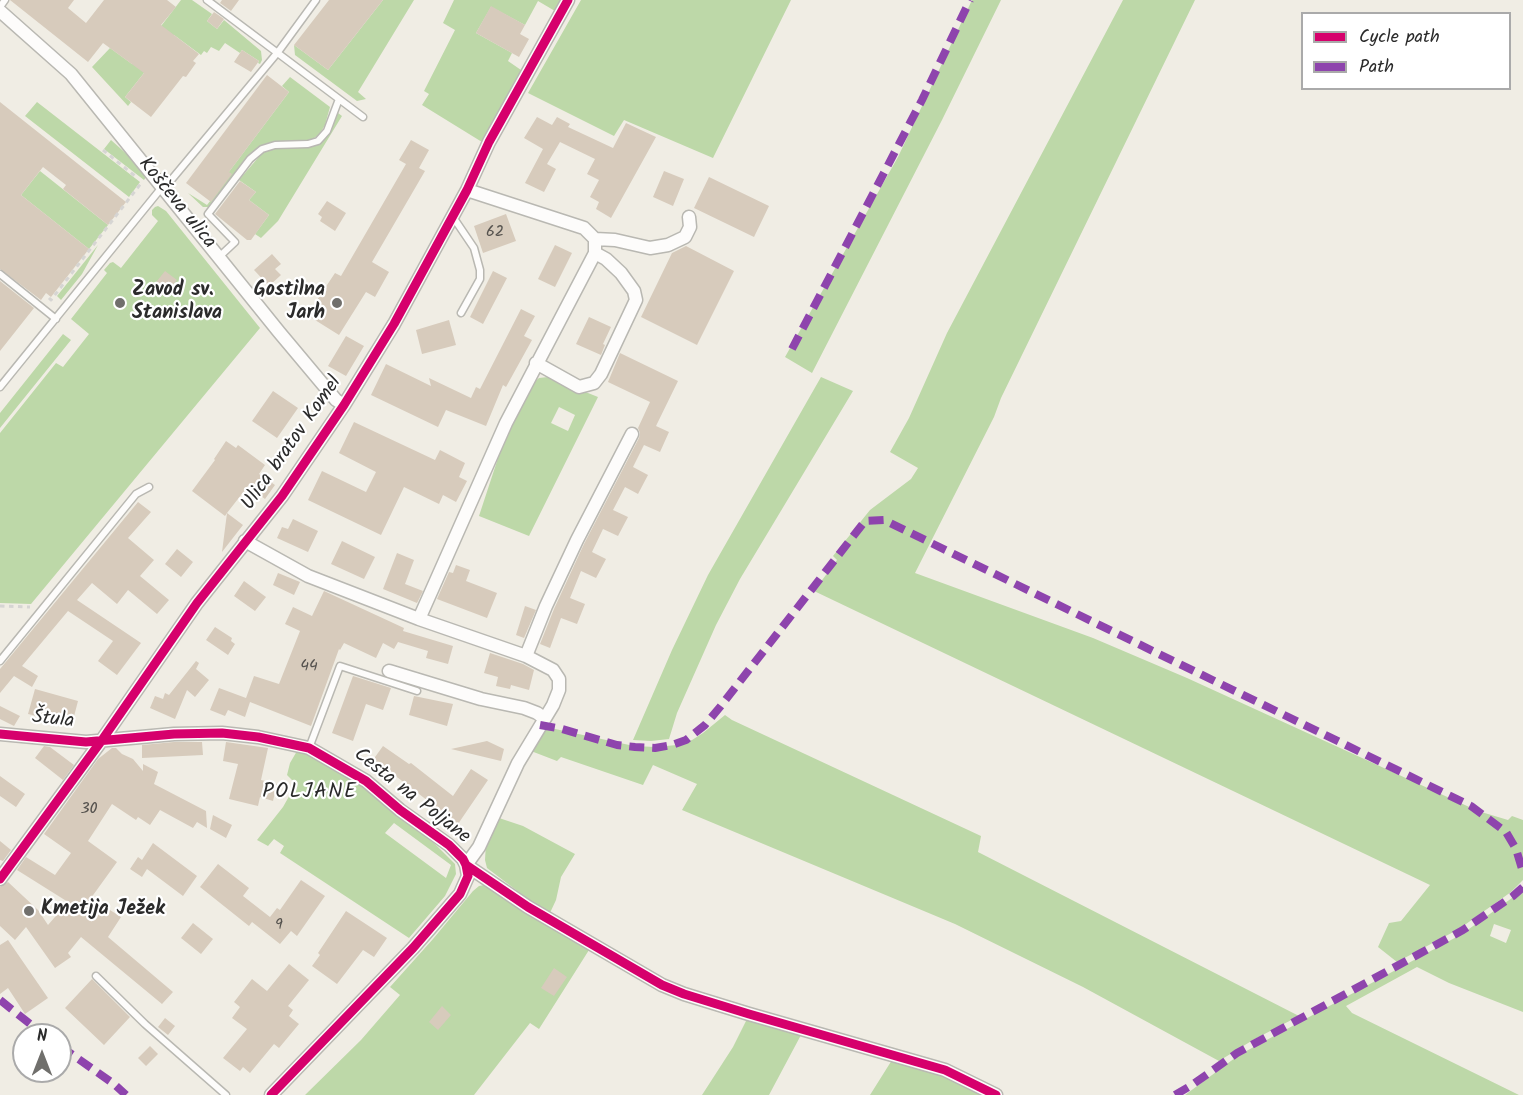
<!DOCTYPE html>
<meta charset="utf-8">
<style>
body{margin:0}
#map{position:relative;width:1523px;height:1095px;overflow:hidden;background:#f0ede4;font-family:Kalam,sans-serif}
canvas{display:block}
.legend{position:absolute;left:1301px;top:12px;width:210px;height:78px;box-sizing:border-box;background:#fff;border:2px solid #aaa;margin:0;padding:8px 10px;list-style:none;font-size:18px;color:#2b2b2b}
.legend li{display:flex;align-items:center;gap:12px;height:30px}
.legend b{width:30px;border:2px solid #aaa}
.north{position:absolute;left:12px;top:1023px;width:60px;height:60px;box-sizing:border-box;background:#fff;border:2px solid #aaa;border-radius:50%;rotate:0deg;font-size:16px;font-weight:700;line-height:24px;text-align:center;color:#2b2b2b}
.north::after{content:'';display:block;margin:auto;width:21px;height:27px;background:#706f6c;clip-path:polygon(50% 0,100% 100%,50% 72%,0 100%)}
</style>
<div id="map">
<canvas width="1523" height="1095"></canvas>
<ul class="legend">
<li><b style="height:8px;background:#d6006c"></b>Cycle path</li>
<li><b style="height:8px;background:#8e44ad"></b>Path</li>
</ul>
<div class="north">N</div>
</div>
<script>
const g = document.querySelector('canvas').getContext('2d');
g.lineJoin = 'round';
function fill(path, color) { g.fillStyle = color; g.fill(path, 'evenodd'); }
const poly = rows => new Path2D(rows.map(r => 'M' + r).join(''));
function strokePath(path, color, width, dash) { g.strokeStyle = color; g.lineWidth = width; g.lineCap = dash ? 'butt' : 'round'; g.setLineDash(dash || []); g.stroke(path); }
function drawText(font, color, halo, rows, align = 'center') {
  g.font = font + ' Kalam,sans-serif'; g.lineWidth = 4.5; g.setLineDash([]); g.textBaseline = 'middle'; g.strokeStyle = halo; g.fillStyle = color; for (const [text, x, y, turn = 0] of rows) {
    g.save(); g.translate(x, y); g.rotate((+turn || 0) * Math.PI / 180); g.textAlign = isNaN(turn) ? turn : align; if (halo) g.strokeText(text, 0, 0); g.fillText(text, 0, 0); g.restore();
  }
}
const green = poly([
 [181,0,192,0,212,14,207,21,217,29,224,20,261,51,262,60,260,64,258,63,259,61,242,50,240,53,225,43,219,51,211,47,207,53,204,51,201,55,174,35,125,97,131,102,128,106,92,67,110,48,132,64],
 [383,0,414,0,358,92,366,99,357,101,295,55,294,45,328,70],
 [454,0,561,0,555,11,538,1,525,25,491,7,476,33,512,53,508,61,521,70,482,142,422,105,429,94,424,91,455,30,443,23],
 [581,0,791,0,713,158,624,120,614,136,528,93],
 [972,0,1001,0,942,120,812,373,785,357,898,157],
 [1123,0,1195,0,1001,398,994,417,915,573,1093,638,1187,678,1478,811,1508,820,1512,816,1523,820,1523,880,1511,892,1459,929,1397,962,1378,947,1389,923,1401,921,1430,885,814,591,837,560,833,556,870,510,911,479,918,468,890,452,909,418,947,333],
 [290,77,330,107,325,125,319,135,309,141,278,142,262,147,249,156,208,207,203,207,188,193,207,205,218,191,216,189,289,92,282,86],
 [37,102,140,182,129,197,25,116],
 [338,113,342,116,278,221,261,238,255,234,269,215,249,200,256,192,239,180,263,152,276,147,307,148,317,145,330,131],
 [111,140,130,157,146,177,144,180,104,149],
 [40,171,108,225,89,249,21,195],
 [158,206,166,211,260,328,31,604,0,603,0,433,56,363,63,367,89,334,71,319,107,273,104,270,110,263,113,262,121,268,158,221,152,215,152,210,155,207],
 [98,245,82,274,61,300,57,296],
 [63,334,71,340,0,428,0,413],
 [548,377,598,397,529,536,479,516,501,449,513,420,533,383,539,378],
 [559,407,575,415,568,431,551,423],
 [821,377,853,391,740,579,716,625,677,713,669,739,651,741,633,740,672,650,708,575],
 [725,715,732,720,981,836,978,852,1299,1016,1253,1040,1219,1061,1083,987,955,924,682,810,697,784,653,765,643,785,561,757,557,761,531,751,546,727,634,746,655,747,677,745,692,740,703,733],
 [297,751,306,752,358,782,435,844,455,864,456,874,445,896,409,938,280,853,284,846,274,839,268,846,257,840,283,807,296,784,287,775,290,763],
 [394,823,451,865,446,878,385,833],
 [499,818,523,826,575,854,561,877,556,900,549,915,487,868,485,860,486,843],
 [484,885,490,887,526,913,589,950,539,1029,530,1023,474,1095,305,1095,361,1040,400,995,390,987,433,939,473,891,479,886],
 [1523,890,1523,1012,1449,983,1417,967,1346,1006,1352,1013,1519,1095,1185,1095,1239,1055,1462,934],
 [1494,924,1511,930,1506,943,1490,936],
 [747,1019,801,1035,769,1095,702,1095,733,1047],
 [892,1060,954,1079,986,1095,870,1095]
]);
const building = poly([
 [10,0,74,0,68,8,86,23,104,0,167,0,176,7,161,25,199,54,193,61,196,63,186,77,183,76,151,117,125,97,144,73,103,43,88,62],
 [222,0,239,0,231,11,220,3],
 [329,0,383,0,328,70,294,45],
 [491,6,525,25,520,34,529,39,519,57,476,33],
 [214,12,224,19,217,29,207,21],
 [242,50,259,61,251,72,234,62],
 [267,75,289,92,229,172,232,174,211,202,186,183],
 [0,102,126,202,108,225,63,189,66,185,43,167,21,195,89,249,51,297,46,293,41,300,0,269],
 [537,117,552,125,557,117,570,124,568,127,613,148,626,123,656,137,611,218,596,209,599,202,590,197,599,180,587,174,595,159,560,142,547,164,556,169,544,192,525,183,543,149,524,138],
 [411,140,429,150,419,168,425,171,372,262,389,272,375,297,366,292,339,335,307,315,335,273,341,276,406,164,399,160],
 [664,171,684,179,673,206,653,197],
 [709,177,769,206,754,237,694,208],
 [240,181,256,192,249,200,269,215,251,240,247,240,215,214],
 [327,201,346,213,335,231,320,221,322,217,318,214],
 [506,214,516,241,483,253,474,226],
 [555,245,572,253,555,287,538,279],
 [686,246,734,271,697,345,641,317,672,253],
 [272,254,281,264,275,269,281,275,269,286,254,270],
 [165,271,177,280,164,296,153,286],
 [493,271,507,278,483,324,470,317],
 [0,281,34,308,0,351],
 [521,309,535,316,524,336,532,340,506,387,503,385,486,426,446,410,438,427,371,395,386,364,431,386,429,378,471,398,476,387,480,389],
 [589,317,611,327,603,344,605,345,601,355,576,344],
 [449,320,456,345,422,354,416,330],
 [346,336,364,346,346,376,328,366],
 [620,353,678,381,656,426,669,432,660,452,644,445,633,467,648,475,638,494,625,487,613,510,628,517,618,536,603,529,592,552,606,559,596,578,581,571,570,598,585,604,577,624,561,618,550,648,540,644,554,609,584,544,639,438,640,433,638,428,650,402,608,382],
 [273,391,298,408,277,438,252,421],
 [354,422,435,460,440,450,465,463,459,477,467,481,456,502,443,495,439,504,404,487,381,535,308,500,322,471,366,492,376,472,339,453],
 [226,441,236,448,238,445,265,465,259,474,275,485,265,499,248,486,227,513,243,525,222,552,227,513,225,516,192,491,215,460,214,459],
 [138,502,151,512,128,538,154,560,140,576,169,600,157,614,128,590,117,604,92,583,77,600,141,643,117,675,98,661,113,641,68,611,22,666,38,676,32,687,14,676,0,693,0,669],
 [293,519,318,531,308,552,277,538,282,527,288,529],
 [342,541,375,557,364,579,331,564],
 [177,549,193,562,181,577,165,564],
 [397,553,414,560,405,584,423,591,417,603,383,589],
 [456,565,470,570,466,581,497,593,487,618,437,599,449,572,453,573],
 [278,573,300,582,294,595,273,585],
 [244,581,266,597,255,611,234,596],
 [324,591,404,628,403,631,453,646,448,664,426,658,428,651,398,642,394,649,383,643,376,658,344,643,340,650,339,649,311,726,250,702,245,717,228,710,225,716,210,710,219,688,246,698,254,676,279,684,300,631,285,624,293,607,312,616],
 [525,606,536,610,524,638,516,635],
 [215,627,232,638,231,641,235,644,228,655,206,640],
 [490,653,523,664,534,670,529,690,511,685,510,689,496,686,498,677,484,673],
 [196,661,199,663,196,669,209,680,195,697,187,690,175,719,150,708,155,696,163,699,165,693,169,695],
 [353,676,391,688,383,710,366,704,353,741,332,733],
 [35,689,78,701,72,724,28,714],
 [414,696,453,704,447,726,409,715],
 [0,706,20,716,14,726,0,719],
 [487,741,504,749,501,761,451,749],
 [174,742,202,742,203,755,142,758,142,745],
 [226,742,268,748,261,780,277,784,273,801,260,797,258,806,229,799,238,764,223,761],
 [44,746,50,747,74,765,63,780,35,758],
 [383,746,409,764,411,763,453,796,471,769,488,780,458,824,393,774,390,778,370,764],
 [112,748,116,748,122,754,133,759,143,771,143,764,158,772,154,784,206,811,207,828,197,822,193,828,160,810,150,825,138,817,136,820,112,804,88,841,117,862,91,898,121,917,108,937,173,992,162,1004,81,937,68,953,71,957,55,968,26,927,15,940,0,926,0,887,8,882,38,910,48,925,68,902,17,870,26,857,55,875,71,853,44,834,98,759],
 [0,776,25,794,16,807,0,796],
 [213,815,232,825,226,838,210,829],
 [0,841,11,850,3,861,0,860],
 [153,843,197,876,183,896,147,869,142,877,130,869,138,857,142,860],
 [218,864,249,888,243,896,270,917,277,908,280,910,301,880,325,896,297,936,291,931,280,944,252,922,249,926,200,887],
 [346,911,387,938,374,957,363,950,337,984,312,966,320,955,318,953],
 [193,923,213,939,201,954,181,938],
 [8,940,48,998,25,1014,8,988,0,994,0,945],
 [289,964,309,980,288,1006,293,1010,289,1016,299,1024,279,1048,274,1044,250,1073,243,1067,240,1071,223,1058,247,1029,232,1018,240,1007,234,1002,252,979,267,991],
 [554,968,567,977,554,996,541,988],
 [92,979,130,1017,104,1045,65,1008],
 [442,1006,451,1015,438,1030,429,1022],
 [165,1018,175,1026,168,1035,158,1027],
 [150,1046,158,1054,146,1066,138,1058]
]);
const path = poly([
 [103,150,135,176],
 [49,298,51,300,142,182],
 [0,606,30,607]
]);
const lane = poly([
 [207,0,363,117],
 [0,7,5,0],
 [453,217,474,248,480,270,480,279,461,313],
 [219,257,235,242,208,214,250,159,262,149,275,145,308,144,318,141,327,131,339,99],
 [0,274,56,319],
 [0,387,163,186,172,179,278,52,316,0],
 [0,661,136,494,149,487],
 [309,748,340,666,417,691],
 [96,976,145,1024,226,1095]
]);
const street = poly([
 [0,11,71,74,279,332,336,400,344,405],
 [595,239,615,240,650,248,668,245,685,237,690,227,689,217],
 [536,363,579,387,594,383,601,374,636,300,634,291,621,273,606,259,595,253],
 [245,541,308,576,419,619,526,656,553,670,559,679,559,690,553,705,518,763,479,847,466,865],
 [419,619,506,423,595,253,595,239,584,228,467,190],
 [526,656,546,606,577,540,632,434],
 [389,671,481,699,524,708,537,713,544,718],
 [0,734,86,742,174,734,222,733,258,737,309,748,366,781,400,810,449,845,463,859,466,865,468,876,460,894,413,948,271,1095],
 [466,865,528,907,662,985,684,994,749,1014,945,1070,996,1095],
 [0,879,102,740,197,603,282,496,344,405,394,324,467,190,489,142,568,0]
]);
const quiet = poly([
 [792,349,922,100,970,0],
 [540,725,562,729,617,745,635,747,655,748,672,745,686,740,705,725,720,707,865,521,884,520,1471,806,1506,832,1516,849,1523,872],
 [0,1000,44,1035],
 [60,1046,114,1084,126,1095],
 [1175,1095,1192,1085,1237,1053,1463,930,1513,896,1523,887]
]);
const cycleway = poly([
 [0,734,86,742,174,734,222,733,258,737,309,748,366,781,400,810,449,845,463,859,466,865,468,876,460,894,413,948,271,1095],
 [466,865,528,907,662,985,684,994,749,1014,945,1070,996,1095],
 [0,879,102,740,197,603,282,496,344,405,394,324,467,190,489,142,568,0]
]);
const markers = [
 [120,303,6,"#706f6c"],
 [337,303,6,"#706f6c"],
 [29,911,6,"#706f6c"]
];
const numberNames = [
 ["62",495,233],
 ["44",309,667],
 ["30",89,810],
 ["9",279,926]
];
const streetNames = [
 ["Koščeva ulica",176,204,51],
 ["Ulica bratov Komel",293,444,-55],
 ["Štula",53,721,6],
 ["Cesta na Poljane",411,797,38]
];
const poiNames = [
 ["Zavod sv.",132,292],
 ["Stanislava",132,315],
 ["Gostilna",325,292,"right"],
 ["Jarh",325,315,"right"],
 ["Kmetija Ježek",41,911]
];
const neighbourhoodNames = [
 ["POLJANE",310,793]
];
fill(green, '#bdd8a8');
fill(building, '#d7cbbc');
strokePath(lane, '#b9b8b2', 9);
strokePath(street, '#b9b8b2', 15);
strokePath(path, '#d6d5d3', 3, [4.5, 4.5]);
strokePath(lane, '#fdfcfb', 6);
strokePath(street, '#fdfcfb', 12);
strokePath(quiet, '#8e44ad', 8, [15, 8]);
strokePath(cycleway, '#d6006c', 9);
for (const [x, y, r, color] of markers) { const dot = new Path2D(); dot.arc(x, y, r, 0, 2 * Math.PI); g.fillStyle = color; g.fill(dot); strokePath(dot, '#fff', 2); }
drawText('16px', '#56534f', null, numberNames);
drawText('20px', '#2b2b2b', '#fff', streetNames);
drawText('bold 20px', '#2b2b2b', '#fff', poiNames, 'left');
g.letterSpacing = '1.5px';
drawText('21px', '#2b2b2b', '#fff', neighbourhoodNames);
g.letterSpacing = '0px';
</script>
